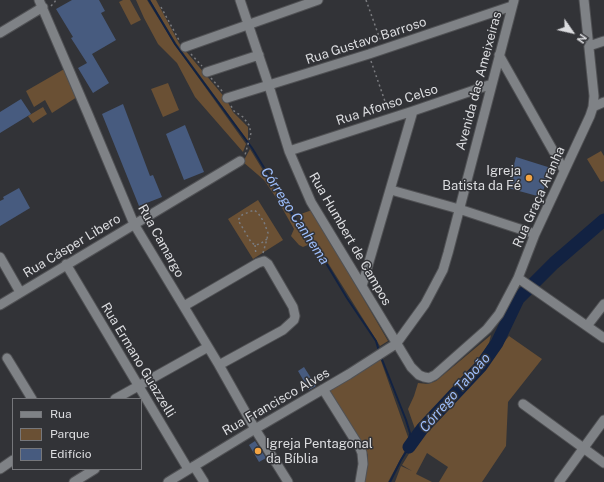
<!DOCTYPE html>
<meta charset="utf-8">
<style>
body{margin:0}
#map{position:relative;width:604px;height:482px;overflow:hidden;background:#323337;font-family:"Public Sans",sans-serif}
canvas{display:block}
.legend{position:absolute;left:12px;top:398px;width:130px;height:72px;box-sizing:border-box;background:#323337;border:1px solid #76777b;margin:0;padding:5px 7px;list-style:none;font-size:12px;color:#dcdde0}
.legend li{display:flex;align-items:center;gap:8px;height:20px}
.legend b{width:20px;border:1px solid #76777b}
.north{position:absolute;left:552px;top:12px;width:40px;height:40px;-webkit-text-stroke:3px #323337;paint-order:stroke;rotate:124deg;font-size:11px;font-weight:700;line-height:16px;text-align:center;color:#dcdde0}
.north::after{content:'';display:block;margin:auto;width:14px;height:18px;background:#dcdde0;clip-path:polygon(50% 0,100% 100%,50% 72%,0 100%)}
</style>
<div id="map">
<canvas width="604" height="482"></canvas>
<ul class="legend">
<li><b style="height:5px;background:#7f8286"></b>Rua</li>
<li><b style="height:11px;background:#6a5034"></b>Parque</li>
<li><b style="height:11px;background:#475b7f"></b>Edifício</li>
</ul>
<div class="north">N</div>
</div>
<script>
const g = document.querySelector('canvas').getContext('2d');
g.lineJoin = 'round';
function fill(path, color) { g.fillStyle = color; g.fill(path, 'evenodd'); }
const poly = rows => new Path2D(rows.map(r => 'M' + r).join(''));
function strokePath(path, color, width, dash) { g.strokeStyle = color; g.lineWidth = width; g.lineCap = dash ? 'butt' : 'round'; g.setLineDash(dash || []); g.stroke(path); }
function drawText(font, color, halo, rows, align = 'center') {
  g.font = font + ' "Public Sans",sans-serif'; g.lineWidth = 3; g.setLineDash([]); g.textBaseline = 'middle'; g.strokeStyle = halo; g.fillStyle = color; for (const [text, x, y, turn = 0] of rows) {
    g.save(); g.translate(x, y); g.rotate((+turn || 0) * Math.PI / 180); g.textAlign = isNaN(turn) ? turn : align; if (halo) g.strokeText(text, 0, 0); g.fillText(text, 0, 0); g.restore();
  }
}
const green = poly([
 [123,0,130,0,141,20,131,25,119,2],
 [136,0,147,0,175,45,246,144,243,152,195,97,177,63,158,44,144,18],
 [150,0,156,0,179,43,226,99,233,112,248,127,248,141,176,43],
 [66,68,77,97,52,113,45,100,34,107,26,91],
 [168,83,179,110,163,117,151,89],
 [43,107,47,114,33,123,28,116],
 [250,149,297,226,304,233,310,244,303,247,299,245,291,236,294,229,277,199,264,180,243,162],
 [601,151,604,156,604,181,601,182,587,159],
 [258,200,283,240,253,259,228,219],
 [312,210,388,341,380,346,308,231,301,223,298,215],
 [491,335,489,343,473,367,459,384,415,429,408,409,414,396,418,383,428,384,436,381],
 [509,336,542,359,508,402,506,446,482,482,439,482,448,467,427,453,416,474,432,482,395,482,401,466,412,471,402,465,423,431,433,425,488,363],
 [380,358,408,437,407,447,388,482,364,482,368,455,327,388]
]);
const stream = poly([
 [149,0,175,44,252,148,299,225,317,248,347,298,376,341,379,351],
 [381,357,406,420,410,433,409,447,401,460,390,482]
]);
const river = poly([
 [409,447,422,429,481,366,497,343,518,299,554,263,604,220]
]);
const building = poly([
 [72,0,99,0,105,11,101,13,116,40,92,54,109,83,93,93,78,68,87,63,71,38,73,37,56,9],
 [21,99,31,114,0,133,0,112],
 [123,104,150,176,153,175,162,197,139,206,102,114],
 [185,125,204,172,184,180,166,134],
 [516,157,551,168,541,197,508,188],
 [19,188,30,208,0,226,0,201,4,199,3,197],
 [304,367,316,386,309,390,298,371],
 [255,441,266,458,259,462,249,445]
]);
const path = poly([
 [366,0,381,42],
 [51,6,54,3,56,0],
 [161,7,180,42],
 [191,54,202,66],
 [371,61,388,110],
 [211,78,223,92],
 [231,106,234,111,243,117,249,125,251,133,245,155],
 [255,245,256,255],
 [263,253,267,239,268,233,264,222,258,213,254,210,249,212,242,215,238,220,251,242,255,245,260,244,267,239]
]);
const minor = poly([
 [39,0,88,114,134,224,219,365,255,429,288,482],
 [240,0,269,86,289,151,311,202,411,367,419,375,424,377,429,378,435,375,487,329,499,314,518,278,535,234,590,116,593,107,594,96,584,0],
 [0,33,43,7],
 [589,46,604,41],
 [185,47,318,0],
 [499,55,564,170],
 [207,72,259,55],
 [227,98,369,54,512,6],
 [593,107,604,102],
 [289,151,413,111,492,84],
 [391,190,459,209,535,234],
 [0,257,20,292],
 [66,264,188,469],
 [518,278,604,338],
 [362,286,413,111],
 [0,305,240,161],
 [184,306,258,263,264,261,268,264,293,307,295,316,294,320,283,330,219,365],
 [587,326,604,304],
 [7,358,32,399],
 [323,389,360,448,362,453,363,464,360,482],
 [115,399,208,347],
 [523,404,604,463],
 [194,466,204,482],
 [0,469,13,460],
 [74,482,95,469],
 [168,482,255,429,349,374,388,349,396,344,425,304,443,270,448,253,514,0],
 [559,482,604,420]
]);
const markers = [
 [529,178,4,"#f3a443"],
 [258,451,4,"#f3a443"]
];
const streetNames = [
 ["Rua Gustavo Barroso",366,41,-18],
 ["Avenida das Ameixeiras",479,81,-75],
 ["Rua Afonso Celso",387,105,-18],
 ["Rua Graça Aranha",539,197,-66],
 ["Rua Humbert de Campos",350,239,60],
 ["Rua Camargo",161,241,61],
 ["Rua Cásper Libero",72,246,-31],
 ["Rua Ermano Guazzelli",138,360,59],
 ["Rua Francisco Alves",276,402,-30]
];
const poiNames = [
 ["Igreja",521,171],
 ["Batista da Fé",521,186],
 ["Igreja Pentagonal",266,444,"left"],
 ["da Bíblia",266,459,"left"]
];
const waterNames = [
 ["Córrego Canhema",295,216,57],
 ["Córrego Taboão",455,393,-49]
];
fill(green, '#6a5034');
strokePath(stream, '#122242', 2);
strokePath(river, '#122242', 13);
fill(building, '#475b7f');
strokePath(minor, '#505154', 11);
strokePath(path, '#7a7b7f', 1.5, [2, 3]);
strokePath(minor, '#7f8286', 9);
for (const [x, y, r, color] of markers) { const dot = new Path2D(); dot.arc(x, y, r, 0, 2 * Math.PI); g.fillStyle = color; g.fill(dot); strokePath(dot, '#323337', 1.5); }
drawText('13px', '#dcdde0', '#323337', streetNames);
drawText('13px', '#dcdde0', '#323337', poiNames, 'right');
drawText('italic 14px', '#9dbefc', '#323337', waterNames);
</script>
